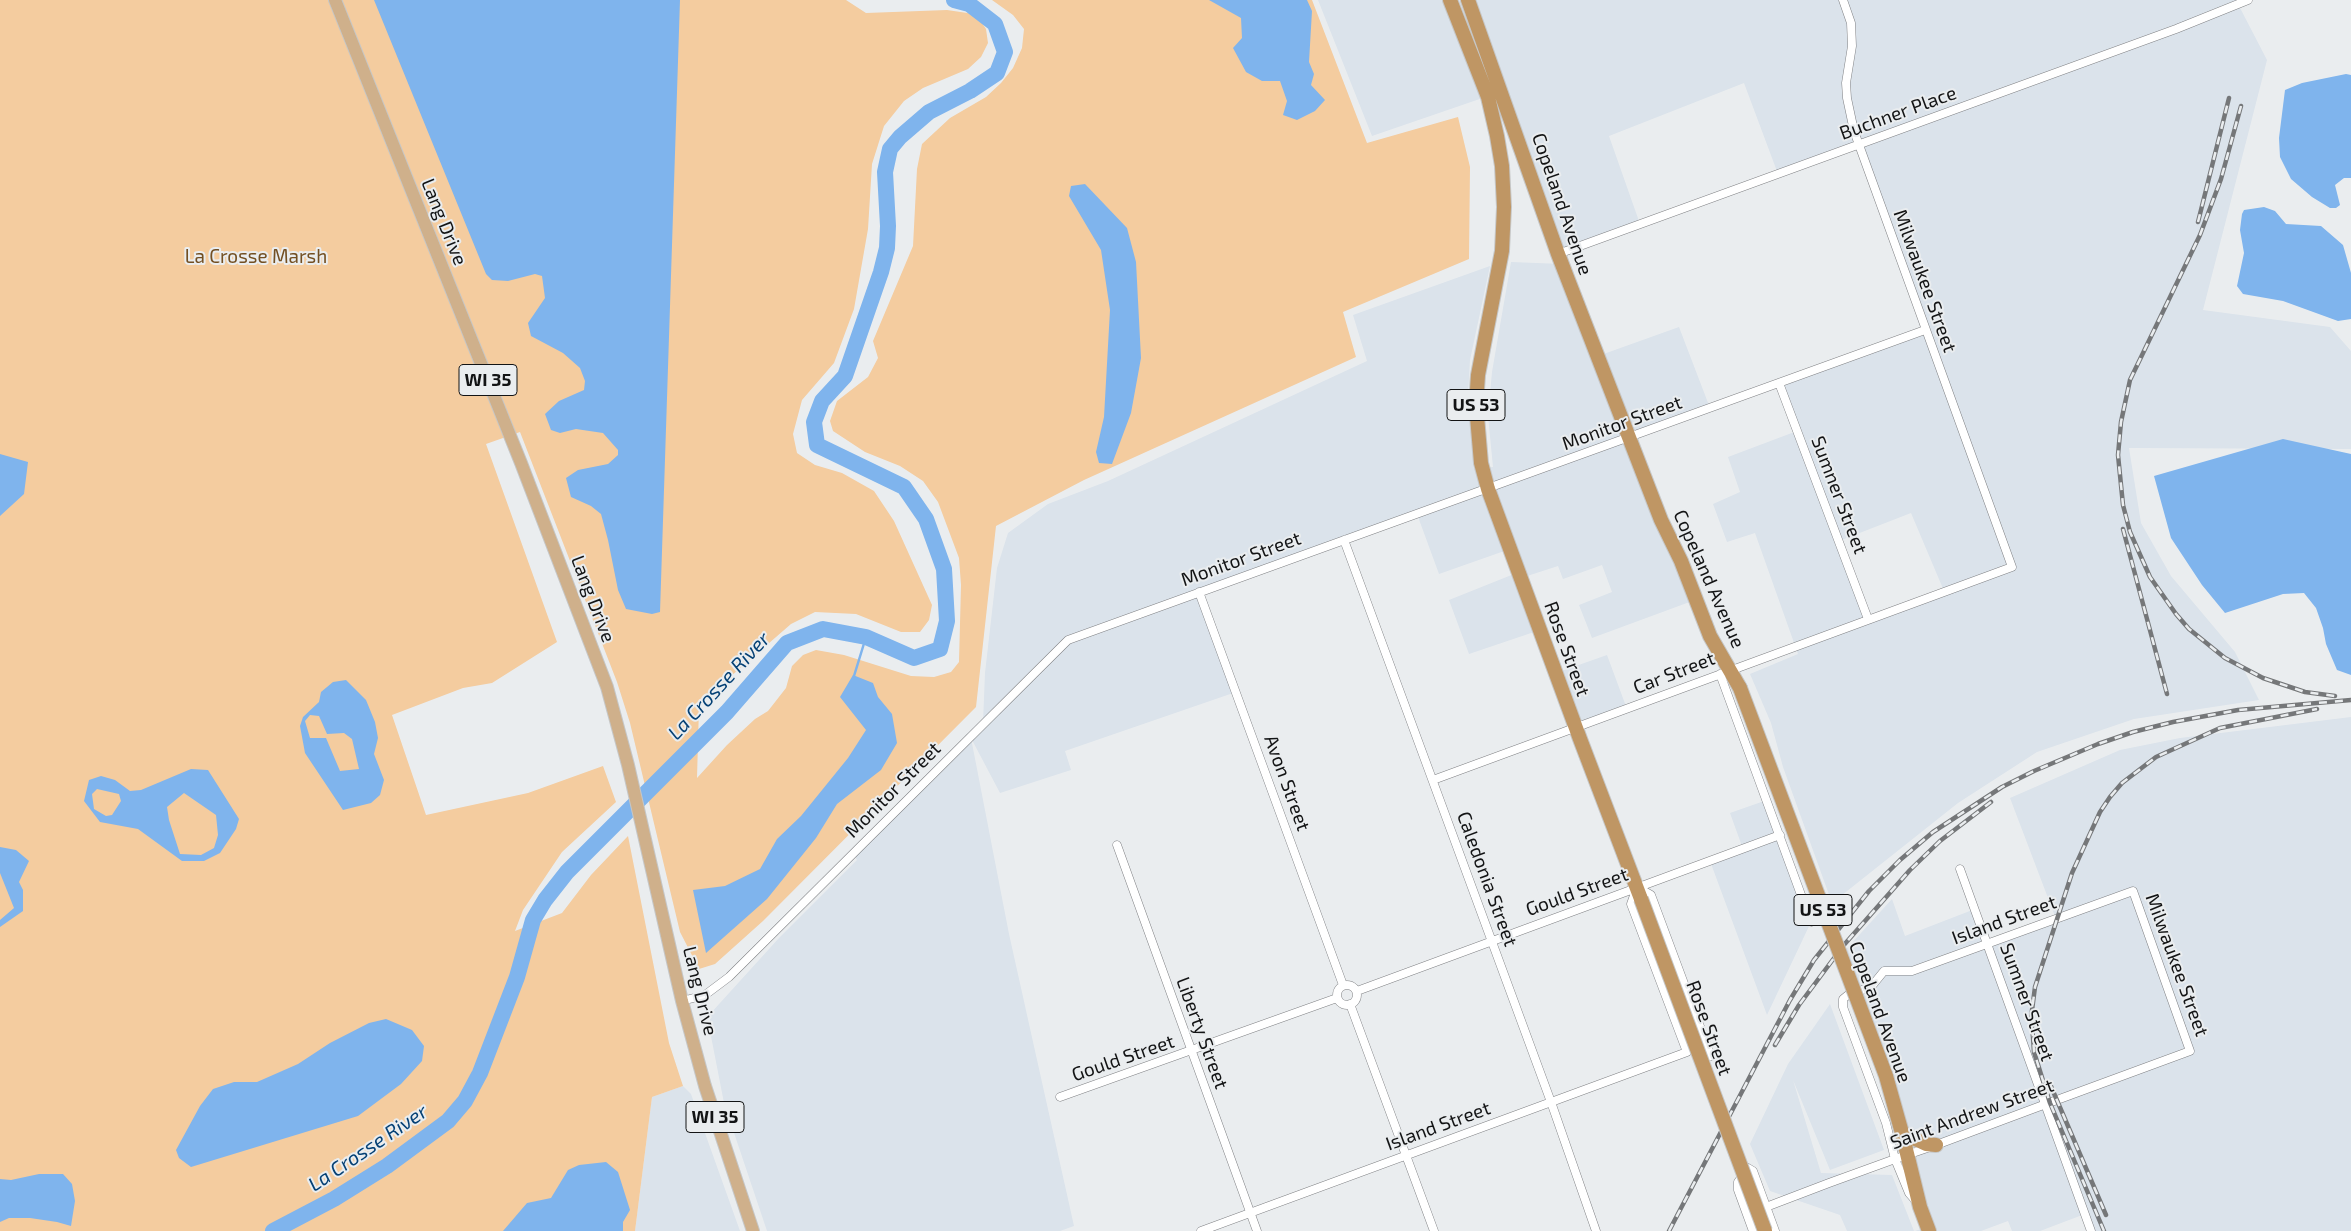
<!DOCTYPE html>
<style>
body{margin:0}
canvas{display:block;background:#eaedef}
</style>
<canvas width="2351" height="1231"></canvas>
<script>
const g = document.querySelector('canvas').getContext('2d');
g.lineJoin = 'round';
function fill(path, color) { g.fillStyle = color; g.fill(path, 'evenodd'); }
const poly = rows => new Path2D(rows.map(r => 'M' + r).join(''));
function strokePath(path, color, width, dash) { g.strokeStyle = color; g.lineWidth = width; g.lineCap = dash ? 'butt' : 'round'; g.setLineDash(dash || []); g.stroke(path); }
function drawText(font, color, halo, rows, align = 'center') {
  g.font = font + ' "Exo 2",sans-serif'; g.lineWidth = 4; g.setLineDash([]); g.textBaseline = 'middle'; g.strokeStyle = halo; g.fillStyle = color; for (const [text, x, y, turn = 0] of rows) {
    g.save(); g.translate(x, y); g.rotate((+turn || 0) * Math.PI / 180); g.textAlign = isNaN(turn) ? turn : align; if (halo) g.strokeText(text, 0, 0); g.fillText(text, 0, 0); g.restore();
  }
}
const built = poly([
 [1318,0,2242,0,2238,4,2267,60,2203,310,2330,327,2351,351,2351,449,2129,448,2141,523,2171,576,2235,652,2259,700,2134,719,2037,752,1958,803,1832,903,1783,767,1771,723,1750,674,1798,654,1755,533,1727,542,1713,504,1740,492,1728,457,1797,431,1779,383,1925,330,1859,145,1778,174,1744,83,1609,136,1640,224,1558,254,1503,91,1372,136],
 [1911,513,1944,591,1868,619,1839,541],
 [1511,262,1562,264,1598,356,1679,327,1710,408,1630,437,1695,600,1592,638,1579,605,1612,592,1602,565,1563,579,1558,566,1521,578,1540,630,1469,654,1449,600,1519,572,1510,549,1439,574,1417,514,1200,592,1236,692,1065,751,1071,770,1000,793,971,738,1009,934,1074,1226,1060,1231,767,1231,724,1103,710,1031,710,1014,779,938,857,860,853,853,983,723,985,673,997,568,1008,533,1048,504,1108,481,1367,361,1353,315,1490,266,1470,360,1468,396,1474,469,1493,467,1488,416,1492,372],
 [1607,655,1627,709,1576,728,1556,673],
 [2351,717,2351,1231,2091,1231,2085,1214,2040,1231,2012,1231,2008,1221,1981,1231,1915,1231,1927,1227,1906,1155,1840,956,1892,899,1905,936,1975,909,1988,943,2056,919,2010,798,2120,750,2180,738],
 [1767,800,1811,922,1767,1015,1710,861,1743,849,1730,813],
 [1830,1004,1884,1150,1830,1170,1793,1080,1821,1173,1892,1175,1914,1231,1847,1231,1840,1215,1770,1191,1750,1144,1788,1064],
 [683,1086,691,1094,740,1231,635,1231,652,1097]
]);
const green = poly([
 [0,0,846,0,866,13,947,10,974,14,982,23,986,29,988,43,981,57,968,69,923,88,904,101,884,126,872,164,868,229,854,309,834,363,802,400,793,434,797,453,815,465,842,473,874,491,894,521,932,605,929,620,920,632,901,632,856,614,815,612,791,624,707,697,699,707,697,778,727,745,755,719,768,711,786,688,792,666,803,655,816,650,844,655,911,676,934,677,951,672,959,662,961,585,959,558,938,502,923,481,900,466,865,452,833,431,830,421,837,401,868,377,878,358,873,341,913,246,917,169,922,144,950,118,986,97,1001,83,1013,68,1022,48,1024,29,1013,15,992,0,1312,0,1367,143,1458,117,1470,167,1469,259,1343,312,1356,357,1084,480,996,526,976,707,763,921,715,964,699,969,680,932,630,723,617,682,520,432,486,444,557,642,492,683,463,688,392,715,426,815,528,793,603,766,616,802,562,852,523,910,515,931,562,913,591,875,628,836,669,1043,683,1086,652,1097,635,1231,0,1231]
]);
const water = poly([
 [374,0,680,0,660,612,652,614,626,609,618,590,608,540,601,514,591,506,571,497,566,478,578,470,608,464,618,455,618,450,603,433,576,429,560,433,551,430,545,414,559,401,584,390,585,381,580,368,563,353,531,336,528,323,545,298,542,276,535,274,508,281,492,280,486,274],
 [1209,0,1307,0,1312,11,1309,62,1314,74,1311,85,1325,100,1315,111,1297,120,1283,115,1287,101,1280,81,1262,81,1246,72,1233,48,1242,38,1241,18],
 [2346,74,2351,75,2351,178,2344,178,2335,185,2340,205,2336,208,2330,208,2312,197,2291,179,2280,157,2279,138,2285,90,2302,83],
 [1085,184,1127,228,1136,262,1141,358,1131,413,1112,464,1099,463,1096,452,1104,417,1110,310,1101,250,1069,196,1071,186],
 [2264,207,2275,211,2286,224,2321,226,2343,245,2351,273,2351,319,2338,321,2283,301,2243,294,2237,286,2244,253,2240,230,2242,214,2244,210],
 [2283,439,2351,454,2351,675,2337,670,2326,644,2323,628,2316,608,2304,593,2283,594,2225,613,2202,585,2171,538,2154,476],
 [0,454,28,462,24,494,0,516],
 [853,675,873,683,878,697,892,714,897,743,881,770,837,804,816,838,767,899,706,953,693,890,725,886,760,869,777,839,801,816,848,758,866,730,840,697],
 [346,680,366,700,375,722,378,738,374,754,384,780,380,795,371,803,343,810,305,753,300,726,303,717,319,702,321,692,333,682],
 [310,715,319,716,327,734,344,733,352,739,359,769,340,771,326,738,310,738,305,721],
 [191,769,208,770,239,819,236,829,220,853,204,861,182,861,138,829,100,822,84,801,89,780,101,776,115,780,130,791,141,790],
 [97,789,119,794,121,801,112,815,106,816,94,809,92,794],
 [184,793,216,815,218,835,214,848,201,855,180,854,169,820,167,807],
 [0,847,16,850,29,861,19,882,23,890,23,911,0,927,0,920,14,908,0,873],
 [386,1019,412,1030,424,1046,422,1061,401,1084,358,1116,191,1167,179,1158,176,1150,200,1106,213,1089,234,1082,257,1082,298,1064,330,1043,369,1023],
 [606,1162,618,1172,630,1210,623,1222,623,1231,503,1231,527,1203,551,1198,568,1170,579,1165],
 [39,1174,63,1174,72,1184,75,1201,71,1226,57,1222,30,1218,9,1218,0,1222,0,1179,11,1180]
]);
const stream = poly([
 [854,676,866,637]
]);
const river = poly([
 [273,1231,334,1199,387,1166,448,1121,465,1101,480,1073,517,977,533,920,545,900,567,872,727,712,787,643,823,629,866,637,914,658,940,649,947,621,944,569,926,519,904,487,817,445,814,422,822,401,845,376,881,272,887,248,888,226,885,172,890,149,900,137,929,112,970,91,997,73,1005,52,995,24,969,4,954,0]
]);
const minor = poly([
 [1558,254,2176,29,2248,0],
 [1779,383,1868,619],
 [1344,540,1551,1102,1596,1231],
 [1199,592,1343,985],
 [1720,674,1811,922],
 [1433,780,2012,567,1854,131,1847,98,1846,83,1852,46,1851,23,1843,0],
 [1117,845,1257,1231],
 [1960,869,2091,1231],
 '1337 995a10 10 0 1 1 20 0a10 10 0 1 1-20 0Z',
 [1357,991,1780,835],
 [682,1001,705,995,729,977,1068,640,1925,330],
 [1350,1004,1434,1231],
 [1060,1097,1337,998],
 [1766,1207,1829,1183,1895,1159,1936,1145,2046,1104,2190,1051,2133,891,1912,971,1884,971,1871,987,1848,995,1843,999,1843,1007,1886,1123,1895,1159,1909,1193,1916,1201],
 [1201,1231,1687,1052,1631,904,1637,887,1651,895,1711,1056],
 [1753,1231,1738,1190,1738,1182,1748,1168,1753,1171,1775,1231]
]);
const primary = poly([
 [335,0,521,463,607,687,628,765,682,1001,705,1086,753,1231]
]);
const trunk = poly([
 [1450,0,1488,97,1497,136,1502,166,1504,207,1502,251,1478,375,1476,405,1481,463,1488,489,1580,739,1641,899],
 [1468,0,1558,254,1661,520,1681,561,1710,636,1740,688],
 [1902,1133,1920,1207,1929,1231],
 [1902,1133,1926,1144,1936,1145]
]);
const rail = poly([
 [2241,106,2221,179,2200,235,2130,380,2121,422,2118,455,2123,505,2130,532,2150,577,2176,614,2189,629,2225,658,2263,678,2305,692,2335,696],
 [2198,222,2229,98],
 [2123,529,2167,694],
 [1775,1045,1799,1005,1843,946,1910,870,1940,841,1991,802],
 [2050,1084,2106,1215],
 [1669,1231,1790,1000,1814,960,1869,891,1900,860,1933,832,2002,787,2034,771,2098,744,2133,732,2173,722,2238,710,2351,700],
 [2104,1231,2050,1103,2034,1052,2033,1037,2031,1018,2035,987,2072,873,2100,812,2110,797,2122,783,2156,757,2220,728,2317,709]
]);
const trunkBridge = poly([
 [1740,688,1886,1076,1902,1133],
 [1641,899,1765,1231]
]);
const shields = [
 [488,380,58],
 [1476,405,58],
 [1823,910,58],
 [715,1117,58]
];
const shieldNames = [
 ["WI 35",488,380],
 ["US 53",1476,405],
 ["US 53",1823,910],
 ["WI 35",715,1117]
];
const streetNames = [
 ["Buchner Place",1898,113,-20],
 ["Copeland Avenue",1562,204,71],
 ["Lang Drive",444,222,68],
 ["Milwaukee Street",1925,281,70],
 ["Monitor Street",1622,423,-20],
 ["Sumner Street",1839,495,69],
 ["Monitor Street",1241,559,-20],
 ["Copeland Avenue",1709,579,66],
 ["Lang Drive",593,599,69],
 ["Rose Street",1567,649,70],
 ["Car Street",1674,673,-21],
 ["Avon Street",1287,783,70],
 ["Monitor Street",893,790,-45],
 ["Caledonia Street",1487,879,70],
 ["Gould Street",1577,892,-20],
 ["Island Street",2004,920,-20],
 ["Milwaukee Street",2177,965,70],
 ["Lang Drive",700,991,76],
 ["Sumner Street",2027,1002,70],
 ["Copeland Avenue",1880,1012,70],
 ["Rose Street",1709,1028,70],
 ["Liberty Street",1202,1033,70],
 ["Gould Street",1123,1058,-19],
 ["Saint Andrew Street",1972,1114,-20],
 ["Island Street",1438,1126,-20]
];
const parkNames = [
 ["La Crosse Marsh",256,257]
];
const waterNames = [
 ["La Crosse River",719,686,-47],
 ["La Crosse River",368,1148,-34]
];
fill(built, '#dbe3eb');
fill(green, '#f4cc9f');
fill(water, '#7fb4ed');
strokePath(stream, '#7fb4ed', 2.5);
strokePath(river, '#7fb4ed', 16);
strokePath(minor, '#808285', 9);
strokePath(primary, '#c6c7c7', 14);
strokePath(trunk, '#c6c7c7', 16);
strokePath(minor, '#fff', 8);
strokePath(primary, '#cfb08b', 12);
strokePath(trunk, '#bf9664', 14);
strokePath(rail, '#757779', 4.5);
strokePath(rail, '#eaedef', 2.5, [8]);
strokePath(trunkBridge, '#c6c7c7', 16, []);
strokePath(trunkBridge, '#bf9664', 14);
for (const [x, y, w] of shields) { const box = new Path2D(); box.roundRect(x - w / 2, y - 15.5, w, 31, 4); g.fillStyle = '#eaedef'; g.fill(box); strokePath(box, '#131415', 1); }
drawText('bold 18px', '#131415', null, shieldNames);
drawText('19px', '#131415', '#eaedef', streetNames);
drawText('19px', '#734f22', '#eaedef', parkNames);
drawText('italic 20px', '#054175', '#eaedef', waterNames);
</script>
